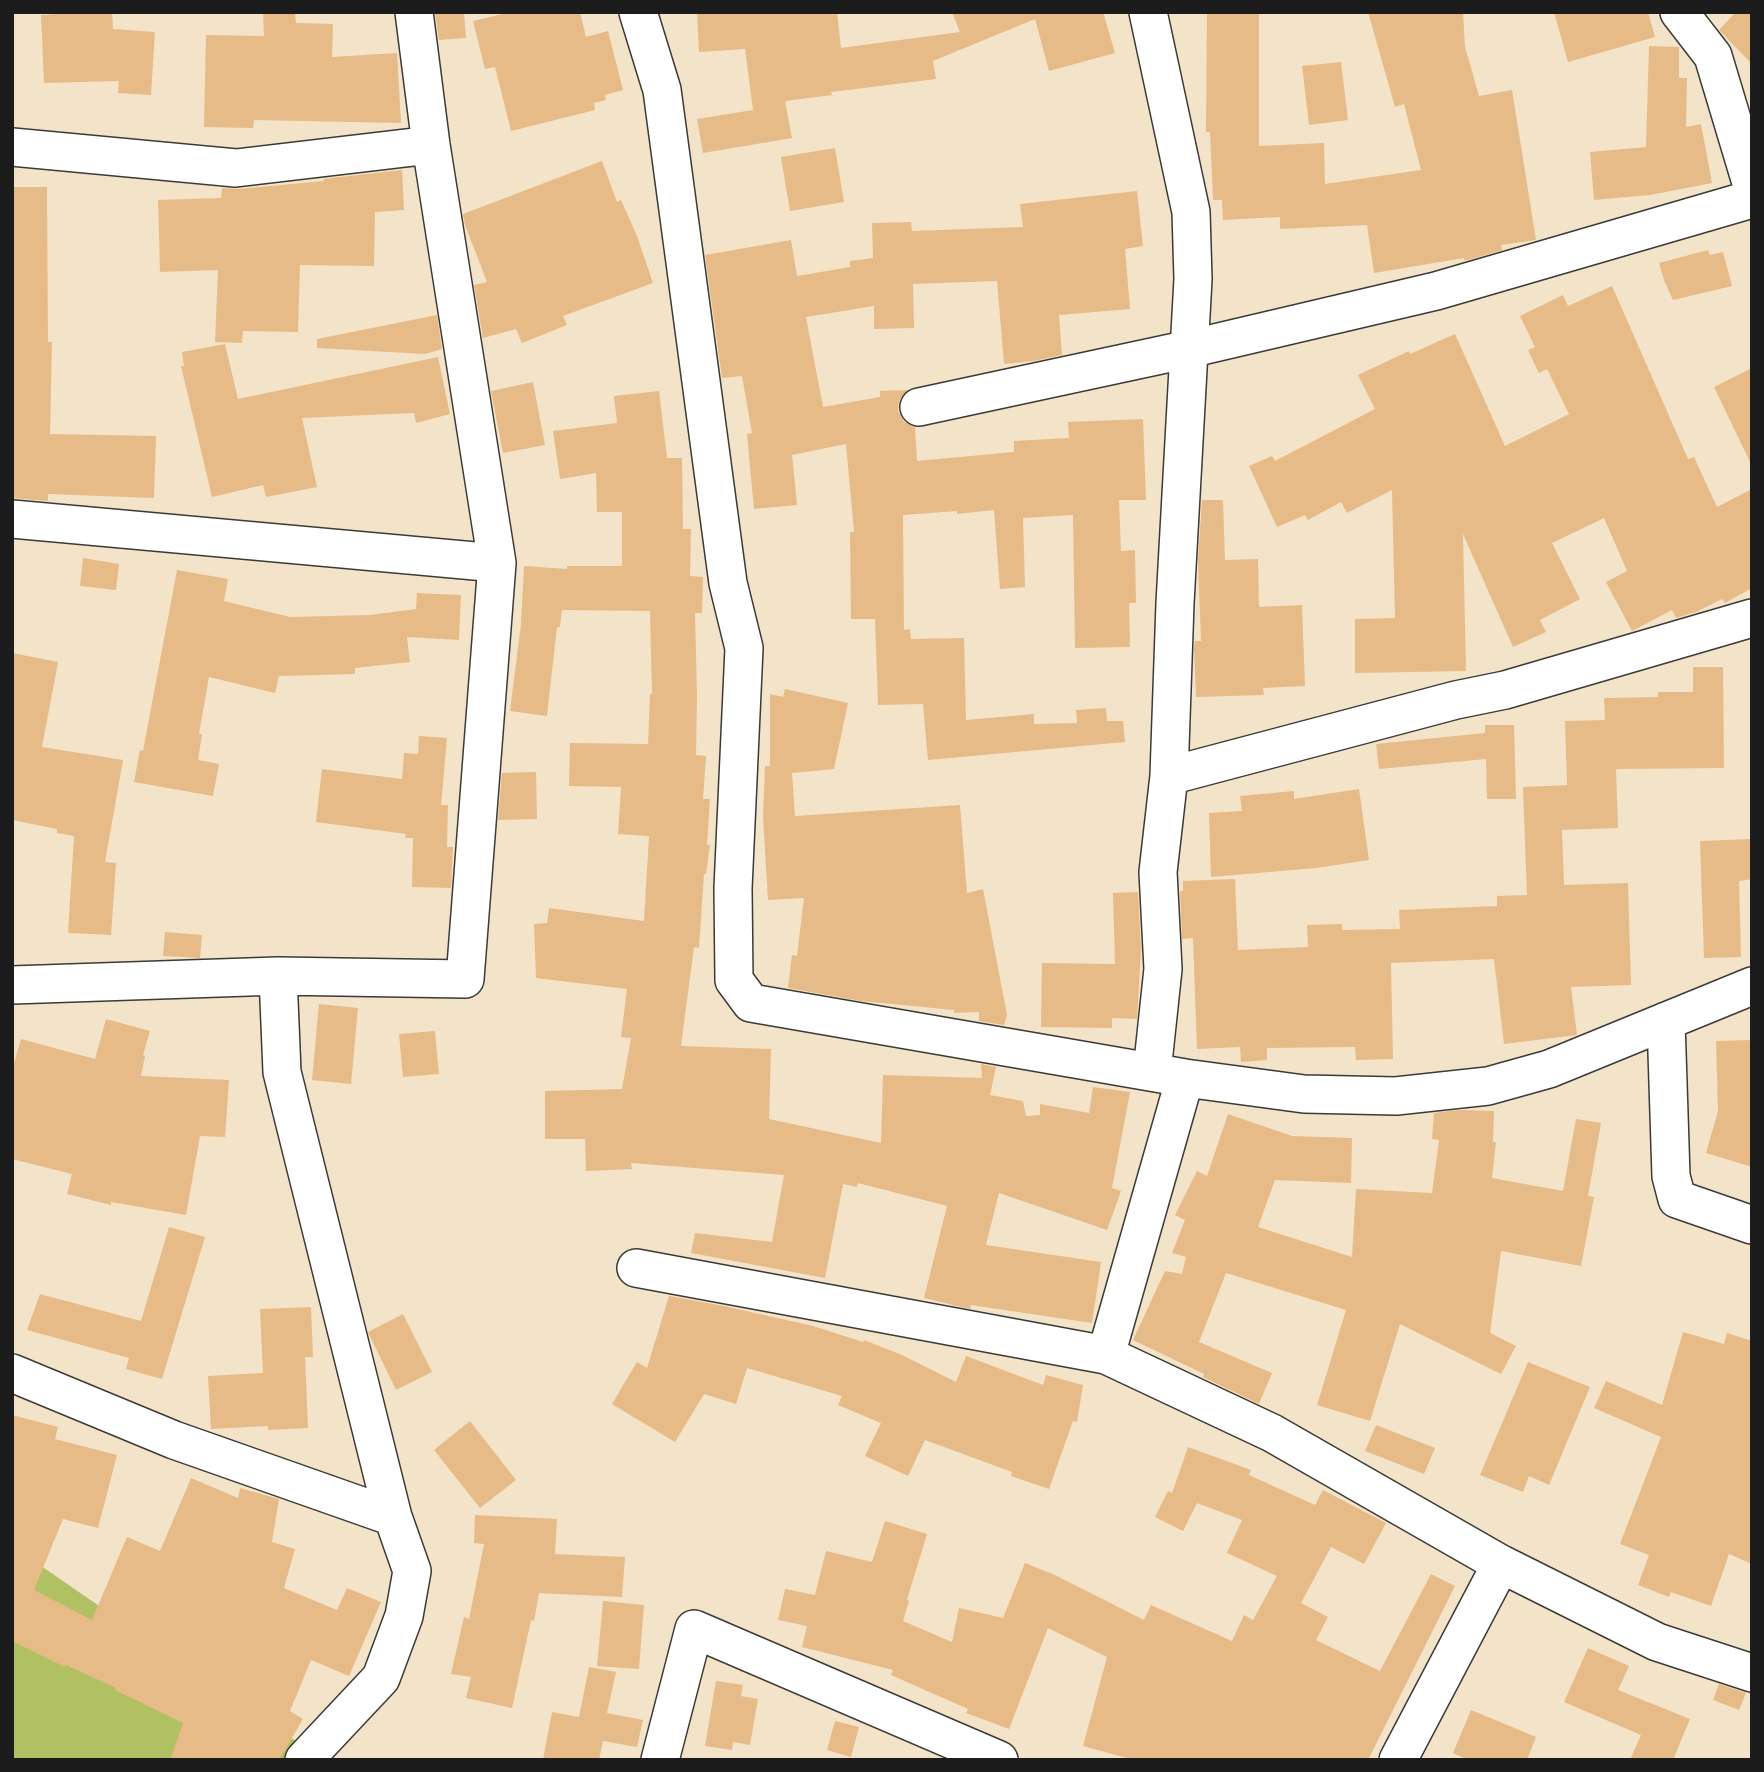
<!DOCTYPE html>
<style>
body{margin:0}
#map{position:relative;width:1764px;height:1772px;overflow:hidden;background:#f3e3c8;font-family:"Libre Caslon Text",serif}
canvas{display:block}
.frame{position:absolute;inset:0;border:14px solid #1c1c1c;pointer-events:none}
</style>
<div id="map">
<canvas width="1764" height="1772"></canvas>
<div class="frame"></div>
</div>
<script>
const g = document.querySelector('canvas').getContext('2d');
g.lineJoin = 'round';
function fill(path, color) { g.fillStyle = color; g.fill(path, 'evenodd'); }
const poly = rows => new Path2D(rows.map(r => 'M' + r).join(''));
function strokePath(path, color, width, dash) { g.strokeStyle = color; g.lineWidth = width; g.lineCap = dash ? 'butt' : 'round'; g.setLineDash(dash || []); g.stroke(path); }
const green = poly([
 [12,1546,323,1760,12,1760]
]);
const building = poly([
 [58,12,112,12,113,29,155,32,151,95,118,93,119,81,44,83,41,15,58,14],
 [263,12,295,12,296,23,333,24,332,57,397,53,401,123,254,120,253,128,204,127,206,35,264,36],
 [435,12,464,12,466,38,439,40],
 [511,12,580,12,586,37,608,31,623,90,605,95,606,100,594,103,595,110,511,131,495,67,485,69,473,21],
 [697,12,837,12,841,48,960,32,952,12,1103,12,1115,53,1049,71,1035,19,933,61,936,79,831,92,832,95,785,101,792,138,703,153,697,119,753,110,745,49,699,52],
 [1207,12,1259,12,1259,146,1324,143,1325,184,1421,170,1404,104,1395,107,1368,12,1463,12,1465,47,1479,96,1512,90,1536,240,1501,245,1502,250,1468,260,1464,260,1464,258,1374,273,1367,225,1280,229,1280,217,1223,220,1222,200,1213,200,1210,132,1206,132],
 [1554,12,1648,12,1655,37,1568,62],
 [1736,12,1752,12,1752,64,1719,30],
 [1649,46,1679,47,1679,78,1687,78,1686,127,1701,124,1712,183,1650,195,1594,200,1590,152,1646,147],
 [1341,62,1348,120,1309,125,1302,66],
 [835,148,844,202,790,211,781,157],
 [602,161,617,202,621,200,637,236,653,283,563,316,567,325,522,343,516,329,483,338,474,285,487,282,465,225,463,214],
 [402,170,404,210,375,212,374,266,300,265,298,332,243,331,242,343,215,342,218,270,160,272,158,200,221,198,222,188,238,189,324,181,323,179],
 [12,187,47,187,48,342,52,342,50,434,156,436,154,498,48,494,48,501,12,498],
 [1137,191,1143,246,1125,249,1130,309,1059,315,1062,355,1033,361,1004,364,997,281,913,284,914,328,874,329,874,306,806,317,823,407,880,397,880,391,908,390,899,400,898,411,904,422,915,427,917,461,1014,452,1014,441,1069,438,1068,422,1143,419,1146,500,1119,500,1121,551,1135,550,1136,603,1129,603,1130,647,1075,648,1073,515,1023,518,1025,587,1000,589,994,510,957,514,957,511,903,515,904,630,910,629,911,639,964,638,966,720,1034,714,1034,724,1077,723,1076,710,1106,708,1107,721,1123,721,1125,742,928,760,923,704,878,705,875,619,851,619,850,532,854,532,846,444,792,455,797,505,754,509,747,434,752,433,742,376,722,378,705,255,791,240,797,276,850,267,850,261,873,258,872,223,911,222,912,231,1023,227,1020,204],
 [1708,250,1710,255,1723,252,1732,286,1673,300,1664,280,1659,263],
 [1612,286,1688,459,1694,457,1717,507,1752,489,1752,588,1725,603,1722,599,1696,612,1676,618,1672,610,1632,631,1606,582,1627,571,1604,518,1552,543,1580,599,1540,620,1546,632,1513,647,1463,534,1466,671,1355,673,1355,619,1395,618,1392,490,1347,513,1341,502,1308,520,1305,515,1277,527,1249,466,1272,456,1275,461,1375,409,1358,375,1409,351,1410,354,1455,334,1505,446,1569,414,1547,369,1539,373,1528,350,1535,347,1520,316,1563,295,1568,306],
 [437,315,442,349,425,354,317,348,317,339],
 [225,344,238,399,438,357,450,414,416,423,414,413,302,418,317,487,266,497,263,485,212,497,181,366,184,366,182,352],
 [1752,368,1752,466,1714,387],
 [533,382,545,445,503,453,491,391],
 [659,391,667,458,682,458,683,529,691,529,690,576,703,577,702,613,695,613,697,697,696,755,706,756,703,799,710,799,707,845,710,845,706,874,704,874,699,948,694,947,681,1046,771,1049,769,1119,881,1143,883,1075,982,1078,981,1064,996,1067,990,1095,1023,1101,1026,1116,1040,1115,1040,1104,1089,1113,1093,1087,1130,1092,1112,1188,1121,1191,1107,1230,999,1193,986,1245,1101,1262,1092,1323,971,1305,970,1309,924,1298,947,1206,858,1183,857,1187,843,1184,825,1278,691,1253,695,1233,772,1242,784,1175,631,1163,632,1169,586,1171,585,1139,545,1139,545,1091,622,1089,631,1038,621,1037,627,989,536,978,534,924,547,923,549,908,644,921,649,836,618,834,621,787,569,786,570,743,648,744,650,694,652,694,650,611,562,610,560,627,557,627,547,716,510,711,521,624,524,566,567,569,567,566,622,566,622,512,597,512,596,473,560,479,553,431,617,423,614,396],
 [1202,500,1223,500,1225,560,1258,559,1259,607,1302,605,1305,686,1263,688,1264,695,1196,697,1194,648,1195,641,1201,641,1198,561],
 [83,558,119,564,116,590,80,586],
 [177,570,228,579,224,601,290,617,370,615,416,609,417,593,461,595,459,640,407,637,410,662,355,668,355,674,279,676,275,693,209,677,199,734,202,734,198,760,219,764,213,796,134,782,140,750,143,751],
 [12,653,58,662,42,747,123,760,105,862,116,863,111,935,68,933,74,836,57,833,57,829,12,820],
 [1693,667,1723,667,1724,768,1616,769,1618,828,1562,830,1564,885,1628,883,1631,985,1571,987,1577,1035,1504,1044,1494,959,1391,963,1393,1059,1356,1060,1355,1047,1267,1048,1267,1060,1241,1062,1240,1047,1197,1049,1193,938,1182,939,1180,891,1183,891,1183,881,1235,879,1238,950,1308,947,1307,925,1342,924,1342,930,1400,929,1399,910,1497,906,1497,896,1527,895,1523,787,1567,785,1565,721,1605,720,1604,698,1658,697,1658,692,1693,692],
 [785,689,848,703,834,769,792,773,795,816,960,805,967,893,983,889,1007,1015,1004,1025,979,1021,979,1012,954,1013,954,1010,861,1001,788,988,792,955,797,956,804,898,768,900,763,817,765,766,770,766,770,694,783,697],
 [1485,725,1514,725,1516,799,1487,799,1486,759,1379,769,1376,744,1485,733],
 [419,736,447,738,441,805,448,805,447,847,453,847,451,888,412,887,413,838,405,838,406,834,316,822,322,769,402,779,404,753,418,754],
 [536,772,537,819,498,820,502,773],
 [1359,789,1369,860,1316,868,1211,877,1209,813,1242,811,1240,796,1294,791,1294,799],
 [1752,839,1752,879,1739,881,1741,957,1704,958,1700,841],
 [1138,892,1141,949,1137,1019,1112,1018,1112,1028,1041,1027,1042,963,1115,964,1113,893],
 [165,932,202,935,200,958,163,956],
 [319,1004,358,1008,351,1084,312,1080],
 [106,1019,150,1031,143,1055,145,1056,141,1076,229,1080,225,1137,200,1136,186,1215,111,1202,111,1205,67,1194,72,1174,12,1159,12,1070,21,1039,95,1059],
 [435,1031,439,1074,403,1077,399,1034],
 [1752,1040,1752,1167,1706,1153,1718,1111,1716,1041],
 [1459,1110,1494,1111,1493,1142,1496,1142,1492,1178,1563,1191,1576,1119,1601,1123,1588,1196,1594,1197,1581,1266,1501,1251,1490,1333,1516,1346,1501,1374,1400,1324,1370,1421,1317,1405,1346,1310,1226,1273,1199,1342,1272,1373,1259,1404,1203,1377,1204,1374,1133,1340,1165,1271,1182,1274,1186,1257,1172,1253,1185,1220,1175,1215,1197,1171,1207,1176,1228,1114,1292,1136,1352,1138,1351,1183,1275,1180,1258,1227,1352,1257,1356,1189,1432,1193,1439,1140,1432,1139,1434,1113],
 [169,1227,205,1237,162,1379,126,1369,129,1358,27,1330,40,1294,141,1321],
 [669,1296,724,1306,813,1326,863,1342,864,1340,902,1355,956,1382,966,1356,1043,1385,1046,1375,1083,1385,1077,1422,1073,1421,1049,1489,1011,1476,1012,1472,925,1440,908,1476,865,1456,881,1423,838,1405,842,1396,747,1368,736,1404,704,1394,675,1442,612,1404,637,1362,647,1368],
 [311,1307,313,1357,305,1357,308,1428,268,1430,268,1426,211,1429,208,1376,263,1373,260,1309],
 [403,1314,432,1372,396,1390,368,1332],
 [1683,1332,1724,1344,1727,1333,1752,1341,1752,1564,1729,1554,1711,1606,1671,1592,1669,1597,1638,1585,1649,1555,1620,1544,1661,1437,1594,1408,1606,1381,1662,1405],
 [1528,1362,1590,1387,1549,1485,1529,1476,1523,1492,1480,1475],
 [12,1415,58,1427,55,1439,117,1455,98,1528,63,1519,34,1590,92,1620,127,1537,160,1551,191,1478,238,1498,240,1488,279,1499,272,1542,295,1549,284,1588,337,1610,347,1588,381,1602,349,1676,311,1660,290,1711,303,1719,279,1760,170,1760,183,1723,115,1690,116,1688,66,1665,65,1667,12,1641],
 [470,1421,516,1480,480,1508,434,1450],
 [1376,1425,1435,1448,1424,1474,1365,1451],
 [1188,1447,1251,1470,1249,1475,1315,1505,1323,1490,1386,1523,1364,1564,1331,1547,1301,1603,1328,1617,1316,1640,1380,1671,1431,1574,1455,1586,1368,1760,1134,1760,1083,1746,1107,1657,1048,1628,1009,1729,966,1713,968,1709,891,1675,893,1670,802,1647,807,1626,778,1620,785,1589,815,1595,826,1551,872,1562,885,1521,927,1534,907,1600,909,1601,903,1621,952,1642,959,1608,1003,1618,1025,1563,1055,1575,1144,1620,1151,1605,1232,1641,1244,1615,1253,1620,1277,1576,1227,1553,1242,1520,1197,1503,1183,1531,1155,1517,1168,1491,1172,1493],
 [475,1515,557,1519,555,1554,625,1557,622,1597,539,1593,534,1621,531,1620,512,1708,466,1698,471,1677,451,1674,464,1617,469,1619,484,1544,474,1543],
 [603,1601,644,1605,639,1669,597,1666],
 [1588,1648,1629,1666,1618,1690,1690,1719,1673,1760,1630,1760,1641,1735,1564,1702],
 [589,1667,616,1672,607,1713,643,1720,637,1747,603,1741,599,1760,543,1760,552,1712,579,1717],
 [716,1681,743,1685,741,1696,758,1699,750,1745,733,1742,732,1750,705,1746],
 [1719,1684,1746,1693,1739,1710,1713,1700],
 [1471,1710,1536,1737,1527,1760,1468,1760,1453,1753],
 [835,1721,859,1727,851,1757,827,1750]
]);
const street = poly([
 [638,12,662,90,728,583,744,648,733,888,734,980,751,1003,1185,1078,1304,1094,1396,1096,1488,1086,1549,1069,1752,986],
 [1148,12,1191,212,1193,279,1175,603,1169,776,1158,872,1163,969,1152,1072],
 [1679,12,1713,56,1752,186],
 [12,147,236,168,431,145],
 [919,407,1189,349,1436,291,1752,199],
 [12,519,497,563],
 [1169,776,1456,700,1505,690,1752,618],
 [278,976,465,979,497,563,431,145,414,12],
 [12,985,278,976,282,1072,393,1517,412,1571,404,1616,381,1678,304,1760],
 [1666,1021,1671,1176,1677,1199,1752,1225],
 [636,1268,1106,1355,1272,1433,1501,1564,1657,1642,1752,1673],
 [1106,1355,1185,1078],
 [12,1373,174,1440,393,1517],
 [660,1760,694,1629,999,1760],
 [1398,1760,1501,1564]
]);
fill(green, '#b0c062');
fill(building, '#e7bb88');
strokePath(street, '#3c3a36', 40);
strokePath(street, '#fff', 37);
</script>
